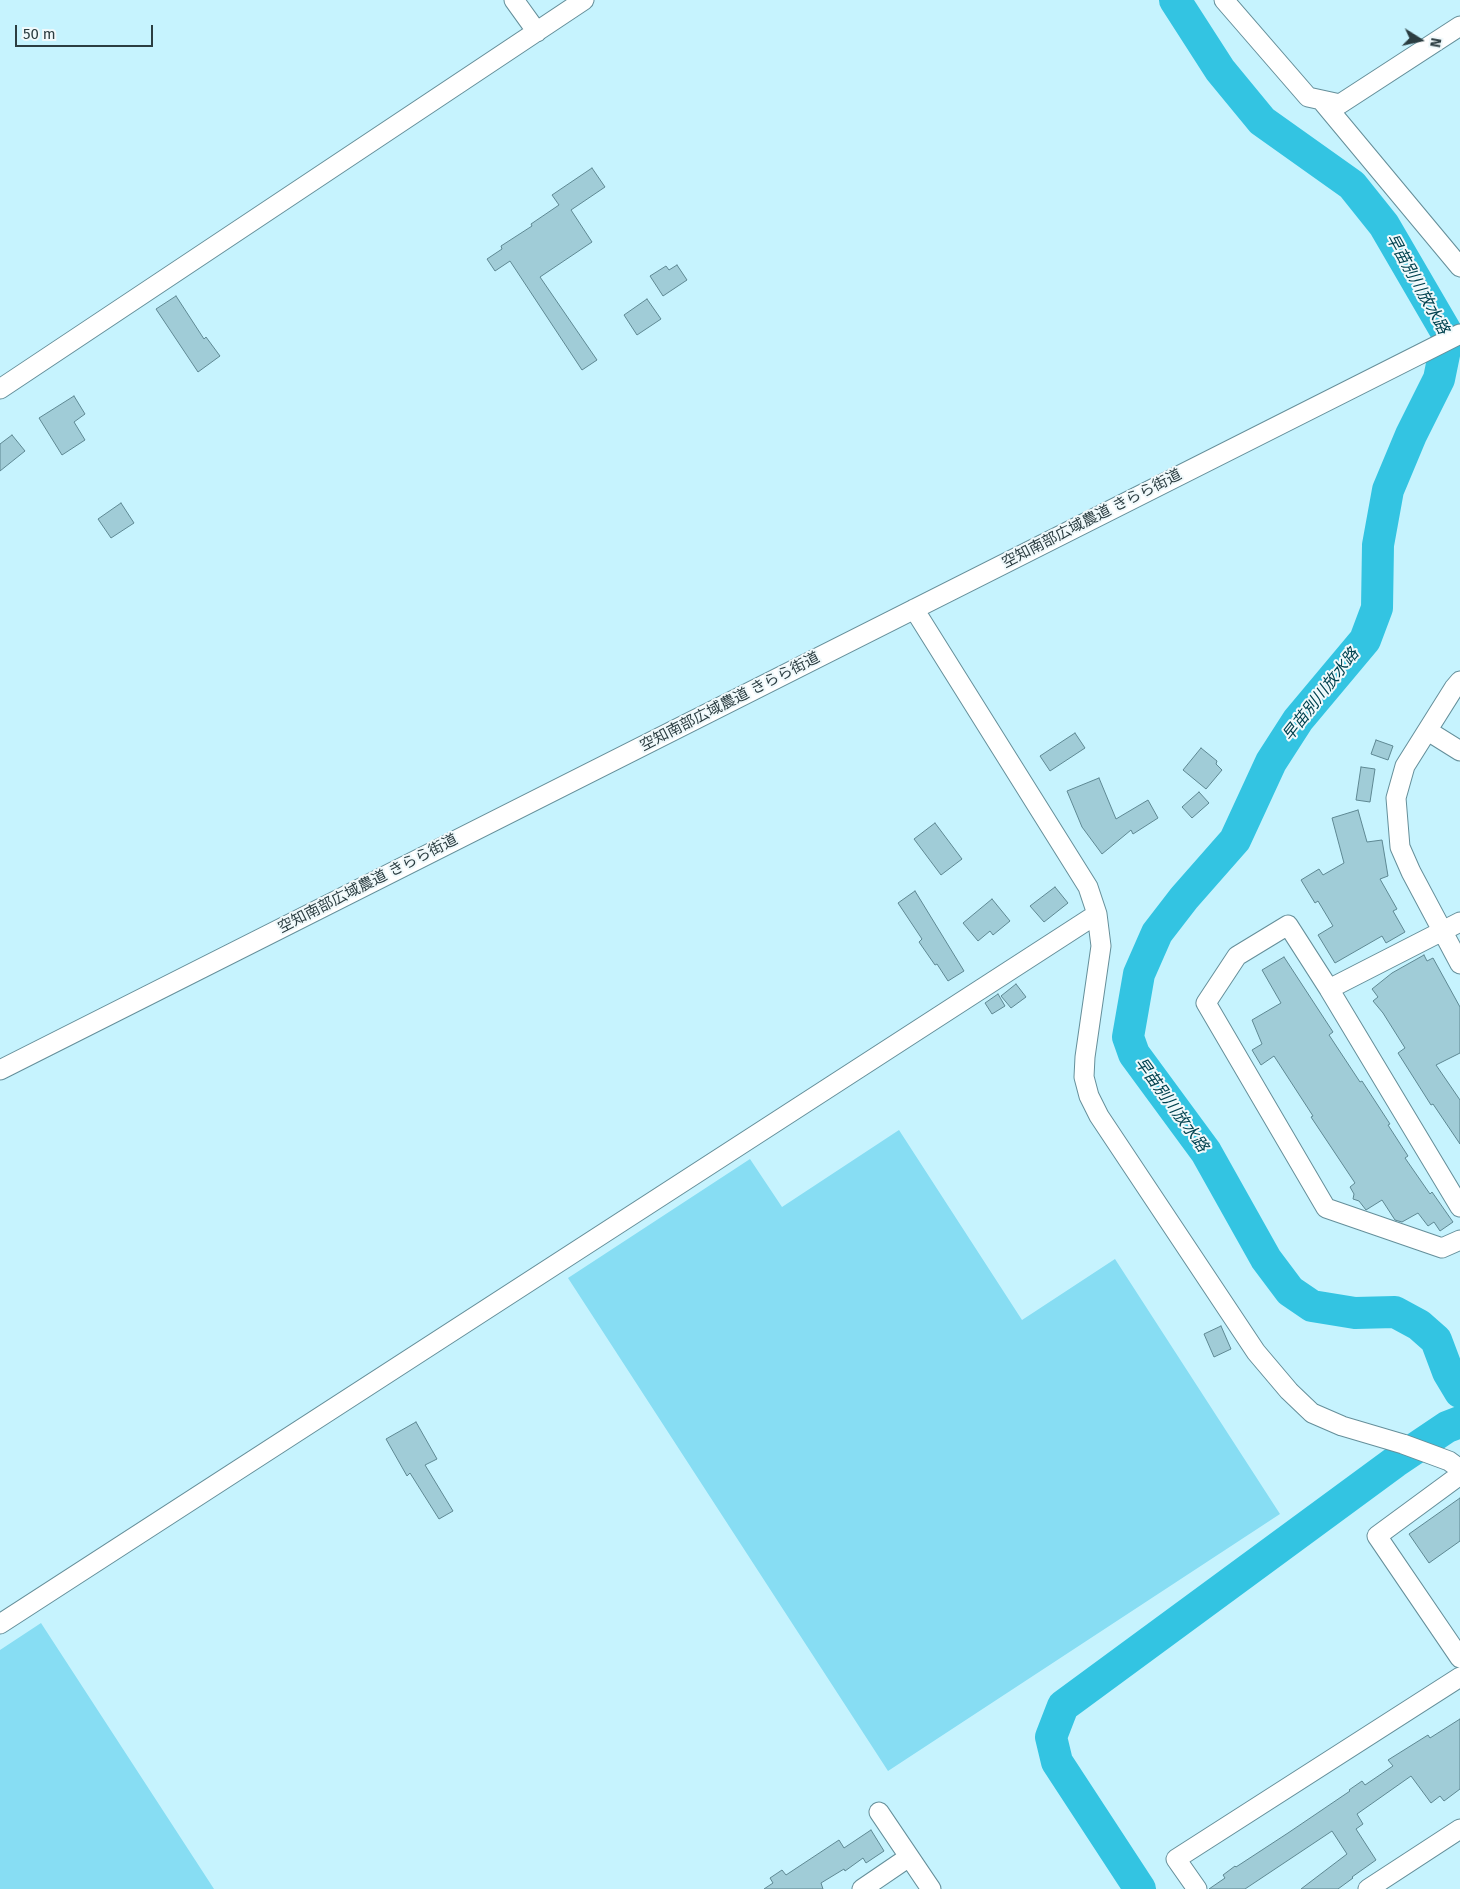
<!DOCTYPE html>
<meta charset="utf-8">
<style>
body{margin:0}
#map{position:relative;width:1460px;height:1889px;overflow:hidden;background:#c6f3fe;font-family:"Fira Sans",sans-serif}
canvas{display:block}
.north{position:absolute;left:1395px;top:15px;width:50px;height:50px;-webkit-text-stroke:4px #f0f9fb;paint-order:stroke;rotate:100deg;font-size:14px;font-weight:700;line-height:20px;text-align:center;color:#2b3d41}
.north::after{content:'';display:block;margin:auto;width:18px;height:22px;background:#2b3d41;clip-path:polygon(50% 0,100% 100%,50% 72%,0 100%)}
.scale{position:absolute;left:15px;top:25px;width:138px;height:22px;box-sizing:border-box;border:2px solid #2b3d41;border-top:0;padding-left:6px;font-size:15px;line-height:18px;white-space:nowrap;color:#2b3d41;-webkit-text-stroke:4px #f0f9fb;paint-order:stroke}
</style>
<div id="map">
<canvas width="1460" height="1889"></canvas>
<div class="north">N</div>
<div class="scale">50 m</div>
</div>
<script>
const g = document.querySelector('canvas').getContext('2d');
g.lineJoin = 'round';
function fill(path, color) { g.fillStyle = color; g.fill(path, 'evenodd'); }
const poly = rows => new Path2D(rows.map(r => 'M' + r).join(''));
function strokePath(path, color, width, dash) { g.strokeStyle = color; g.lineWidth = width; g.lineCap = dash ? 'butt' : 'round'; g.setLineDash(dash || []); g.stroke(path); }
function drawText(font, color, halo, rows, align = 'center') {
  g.font = font + ' "Fira Sans","Noto Sans JP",sans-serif'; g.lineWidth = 4; g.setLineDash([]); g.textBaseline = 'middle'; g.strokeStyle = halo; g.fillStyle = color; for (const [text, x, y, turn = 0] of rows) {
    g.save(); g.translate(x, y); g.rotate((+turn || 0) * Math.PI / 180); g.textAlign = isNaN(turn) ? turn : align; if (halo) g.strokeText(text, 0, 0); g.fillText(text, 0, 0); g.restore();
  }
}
const green = poly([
 [899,1130,1022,1320,1115,1259,1280,1514,888,1771,568,1278,750,1159,782,1207],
 [41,1623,214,1889,0,1889,0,1650]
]);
const river = poly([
 [1175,0,1220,70,1262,121,1352,185,1384,225,1448,335,1439,379,1411,435,1388,490,1378,545,1377,608,1365,640,1298,720,1271,762,1235,840,1184,898,1157,933,1139,974,1128,1037,1134,1054,1206,1152,1266,1259,1290,1291,1312,1306,1355,1313,1395,1312,1419,1325,1436,1340,1448,1372,1460,1392],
 [1140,1889,1057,1762,1051,1737,1063,1706,1395,1462,1447,1427,1460,1422]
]);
const building = poly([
 [592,168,605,187,571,210,592,242,540,277,597,360,582,370,510,261,495,271,487,259,502,249,501,246,532,226,531,224,559,205,552,195,592,168],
 [677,265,687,280,663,296,650,276,666,266,669,270,677,265],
 [176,296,204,339,206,337,220,356,198,372,156,309,176,296],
 [647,299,661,319,637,335,624,315,647,299],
 [74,396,85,414,74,422,85,440,62,455,39,418,74,396],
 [12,435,25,451,0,471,0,444,12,435],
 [121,503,134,523,111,538,98,519,121,503],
 [1075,733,1085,748,1050,771,1040,756,1075,733],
 [1376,740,1393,746,1388,760,1371,754,1376,740],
 [1201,748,1217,761,1216,764,1222,770,1206,789,1183,770,1201,748],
 [1361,767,1375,769,1370,802,1356,800,1361,767],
 [1099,778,1116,819,1148,800,1158,818,1133,834,1131,830,1102,854,1082,827,1067,791,1099,778],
 [1199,792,1209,803,1192,818,1182,807,1199,792],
 [1358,810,1367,842,1382,840,1388,876,1380,879,1397,909,1393,911,1405,932,1386,943,1382,936,1335,963,1318,935,1333,926,1318,901,1315,903,1301,880,1319,869,1323,875,1344,863,1332,818,1358,810],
 [935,823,962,859,941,875,914,839,935,823],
 [1055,887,1068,903,1044,922,1030,906,1055,887],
 [915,891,964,971,948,981,937,964,935,965,919,942,922,939,898,903,915,891],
 [992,899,1010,921,993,935,990,931,978,941,963,923,992,899],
 [1424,955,1427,961,1433,958,1460,1007,1460,1053,1436,1065,1460,1100,1460,1144,1433,1104,1431,1105,1398,1053,1405,1048,1383,1013,1373,1001,1378,997,1372,989,1392,973,1424,955],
 [1284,957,1333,1032,1329,1035,1360,1082,1362,1081,1390,1124,1388,1125,1408,1156,1405,1158,1430,1194,1432,1192,1453,1222,1440,1231,1434,1222,1428,1226,1418,1213,1402,1222,1395,1220,1382,1200,1366,1210,1359,1201,1353,1199,1354,1194,1350,1187,1355,1183,1311,1117,1313,1116,1274,1056,1261,1065,1252,1050,1262,1044,1252,1020,1281,1003,1262,970,1284,957],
 [1016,984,1026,997,1011,1008,1001,996,1016,984],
 [998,994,1005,1006,992,1014,985,1003,998,994],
 [1221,1326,1231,1349,1214,1357,1204,1334,1221,1326],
 [416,1422,437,1459,425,1465,453,1511,439,1519,410,1473,407,1476,386,1439,416,1422],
 [1460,1498,1460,1541,1429,1563,1409,1534,1460,1498],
 [1460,1719,1460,1789,1444,1801,1440,1796,1431,1803,1411,1776,1357,1814,1363,1824,1356,1829,1376,1860,1352,1877,1353,1878,1338,1889,1301,1889,1347,1854,1332,1831,1245,1889,1209,1889,1225,1878,1223,1875,1235,1866,1236,1867,1288,1833,1350,1791,1349,1790,1362,1781,1365,1785,1393,1766,1388,1760,1428,1735,1430,1738,1460,1719],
 [871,1830,884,1851,866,1863,863,1858,845,1871,844,1869,821,1883,823,1889,764,1889,773,1883,770,1878,782,1870,786,1875,839,1840,844,1848,871,1830]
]);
const minor = poly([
 [514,0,537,32],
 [1224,0,1308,97,1340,104,1460,26],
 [1321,100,1460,267],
 [0,389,584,0],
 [914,609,1088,887,1097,914,1101,946,1085,1057,1084,1077,1089,1096,1099,1116,1256,1352,1289,1391,1312,1413,1342,1426,1403,1444,1449,1461,1460,1469],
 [1460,681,1454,688,1405,766,1396,798,1400,847,1411,872,1460,964],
 [1428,731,1460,751],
 [1329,989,1460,922],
 [0,1070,1460,334],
 [1460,1207,1329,989,1288,925,1237,956,1206,1003,1326,1208,1442,1248,1460,1240],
 [1460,1475,1377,1536,1460,1658],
 [0,1624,1097,914],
 [879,1812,931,1889],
 [862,1889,909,1857],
 [1197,1889,1176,1859,1460,1677],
 [1368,1889,1460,1829]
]);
const streetNames = [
 ["空知南部広域農道 きらら街道",1092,519,-27],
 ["空知南部広域農道 きらら街道",730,702,-27],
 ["空知南部広域農道 きらら街道",368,884,-27]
];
const waterNames = [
 ["早苗別川放水路",1417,284,61],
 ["早苗別川放水路",1321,695,-52],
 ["早苗別川放水路",1171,1105,54]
];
fill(green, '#87ddf3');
strokePath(river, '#33c4e2', 32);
fill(building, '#a0ccd7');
strokePath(building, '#5e8893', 1);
strokePath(minor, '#658f9a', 21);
strokePath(minor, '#fff', 19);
drawText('15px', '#2b3d41', '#f0f9fb', streetNames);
drawText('italic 16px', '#01424f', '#f0f9fb', waterNames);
</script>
